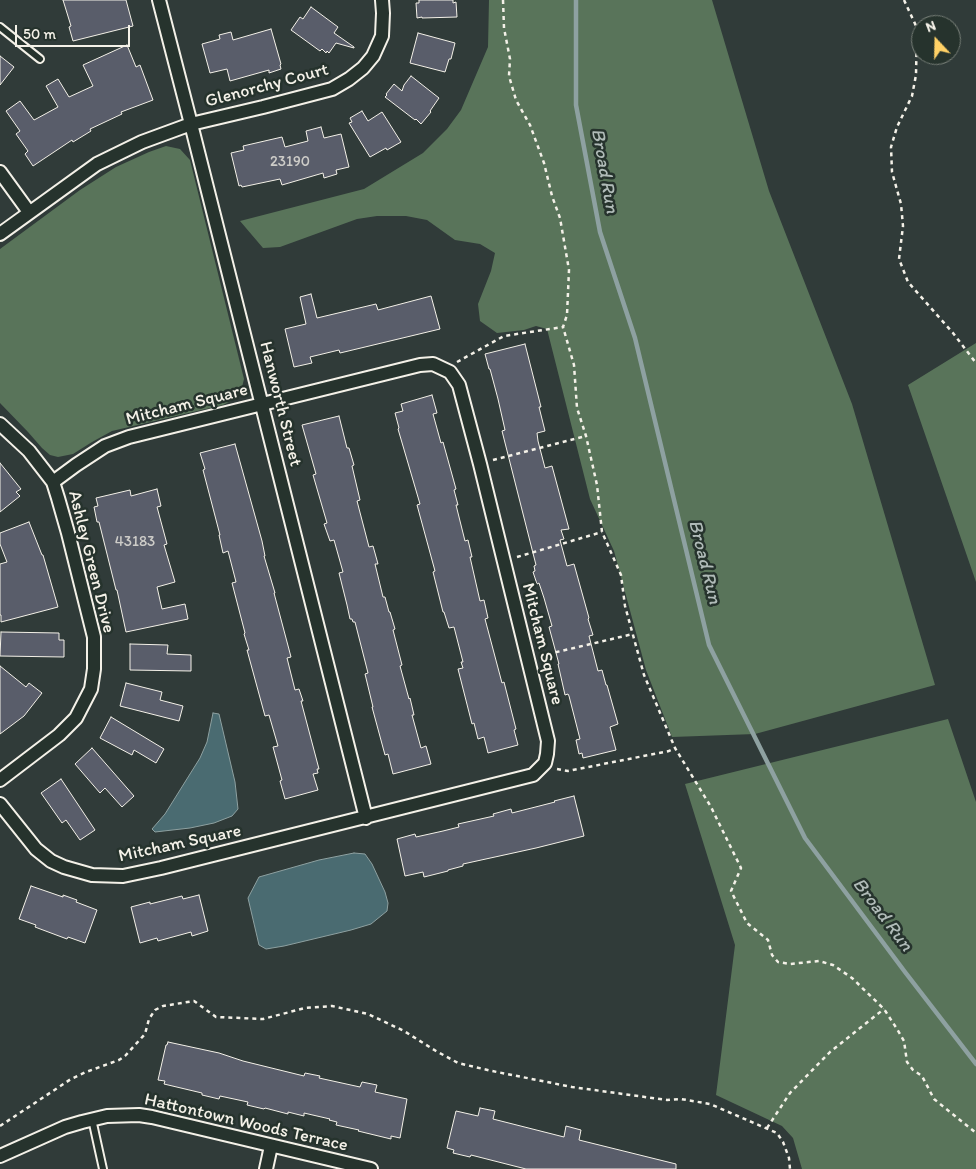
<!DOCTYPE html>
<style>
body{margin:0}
#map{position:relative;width:976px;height:1169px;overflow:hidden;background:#303b39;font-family:Itim,sans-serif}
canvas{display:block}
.north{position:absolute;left:911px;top:15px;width:50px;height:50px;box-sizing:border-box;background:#26332d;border:1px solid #787f78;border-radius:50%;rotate:339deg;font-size:14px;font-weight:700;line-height:20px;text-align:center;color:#f4f1e8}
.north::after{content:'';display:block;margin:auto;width:18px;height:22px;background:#ffd166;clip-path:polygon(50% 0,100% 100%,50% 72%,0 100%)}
.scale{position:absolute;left:15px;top:25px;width:115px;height:22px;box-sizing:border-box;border:2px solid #f4f1e8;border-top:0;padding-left:6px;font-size:15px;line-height:18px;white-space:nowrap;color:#f4f1e8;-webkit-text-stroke:4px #26332d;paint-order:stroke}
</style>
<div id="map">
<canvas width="976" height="1169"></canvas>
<div class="north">N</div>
<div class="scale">50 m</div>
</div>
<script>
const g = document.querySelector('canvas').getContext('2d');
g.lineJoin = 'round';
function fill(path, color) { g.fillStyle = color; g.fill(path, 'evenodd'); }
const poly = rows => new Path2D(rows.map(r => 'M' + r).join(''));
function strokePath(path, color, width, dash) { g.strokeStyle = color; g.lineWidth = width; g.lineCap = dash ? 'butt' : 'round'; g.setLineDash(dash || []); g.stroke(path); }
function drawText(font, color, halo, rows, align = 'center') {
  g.font = font + ' Itim,sans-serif'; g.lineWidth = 5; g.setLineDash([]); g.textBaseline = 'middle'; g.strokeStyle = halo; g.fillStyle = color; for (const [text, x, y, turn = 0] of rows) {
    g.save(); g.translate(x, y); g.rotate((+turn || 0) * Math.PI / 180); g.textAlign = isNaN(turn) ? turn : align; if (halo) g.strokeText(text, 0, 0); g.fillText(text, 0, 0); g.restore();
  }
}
const green = poly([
 [489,0,712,0,769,191,852,404,935,685,755,734,672,737,646,670,614,551,590,499,547,329,536,326,524,330,497,333,480,321,478,304,491,271,495,253,480,244,455,240,427,220,406,216,377,216,357,219,280,247,263,248,240,221,364,189,423,153,447,129,461,110,488,47],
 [166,146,180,149,190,160,244,379,241,391,235,399,223,405,112,431,92,442,73,454,58,457,50,455,42,448,28,432,0,403,0,249,80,190,116,167,149,152],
 [976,343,976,582,908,385],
 [948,719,976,802,976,1169,802,1169,793,1138,782,1126,716,1095,735,945,685,784]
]);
const water = poly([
 [213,713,219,714,235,782,238,809,232,816,214,823,190,828,155,832,152,829,165,814,200,758,207,742,213,713],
 [354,853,365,854,372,864,385,892,388,903,387,911,371,924,351,930,284,946,266,949,259,945,248,898,259,877,319,860,354,853]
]);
const stream = poly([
 [576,0,576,105,600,232,635,338,709,645,805,838,905,972,976,1064]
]);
const building = poly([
 [63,0,126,0,133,26,73,41,69,27,71,26,63,0],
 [419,0,453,0,453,3,456,2,457,17,422,18,422,17,417,18,416,3,419,3,419,0],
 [311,7,338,27,334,33,354,47,354,48,336,43,329,53,327,51,326,53,322,49,320,51,291,30,300,17,303,19,311,7],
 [271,29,281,64,280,65,281,69,269,73,269,70,230,81,227,69,210,73,202,44,220,39,219,35,231,32,233,40,271,29],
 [418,33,455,43,451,59,449,59,445,72,410,63,418,33],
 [127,45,136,67,140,65,153,100,121,112,122,114,90,129,91,131,73,142,72,140,33,166,25,154,28,151,16,134,20,131,6,111,20,101,34,120,36,119,58,107,46,86,58,79,69,97,93,86,83,65,127,45],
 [0,56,14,67,0,85,0,56],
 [411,76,439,98,430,111,431,112,421,124,416,119,415,120,385,97,387,95,386,94,394,84,402,91,404,85,411,76],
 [362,111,368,121,382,112,401,142,387,150,386,148,370,157,349,123,352,122,350,118,362,111],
 [321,127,324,138,341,134,349,167,336,170,337,174,324,178,323,173,282,185,280,179,242,187,241,185,239,186,231,153,244,150,243,146,282,137,285,147,308,141,306,131,321,127],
 [311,294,317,318,376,304,378,310,431,296,440,329,340,353,339,350,310,357,312,363,294,367,285,329,306,324,300,297,311,294],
 [525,344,541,407,539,407,545,431,537,433,538,441,545,468,552,466,569,529,561,530,564,539,560,540,567,566,574,564,589,618,588,619,593,635,589,636,598,671,602,670,606,685,607,685,618,724,610,727,616,750,583,758,582,753,579,754,576,740,580,739,569,696,568,694,565,695,558,664,559,664,549,627,552,626,544,598,539,583,537,584,533,572,535,571,534,566,536,565,502,431,505,430,498,399,490,369,489,369,485,354,525,344],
 [432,395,437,413,433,414,441,443,443,442,456,489,454,490,458,505,456,505,465,541,468,540,472,557,470,557,480,601,484,600,488,618,485,619,502,683,504,682,516,729,514,730,518,745,488,753,484,737,478,739,474,723,472,724,458,669,463,668,461,662,463,662,454,627,449,628,444,612,443,612,433,572,435,571,417,505,420,504,398,429,399,428,395,413,403,411,401,404,432,395],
 [339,416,347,448,349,448,354,465,352,466,360,500,357,501,369,547,373,546,378,564,375,564,383,597,385,597,389,612,390,612,395,629,393,630,402,665,400,666,409,699,410,698,414,715,412,715,421,748,426,746,431,764,393,774,388,754,385,755,372,707,373,707,365,674,368,673,355,622,353,622,352,619,350,619,347,605,339,573,343,572,334,540,330,541,324,524,327,523,313,475,316,474,302,425,339,416],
 [235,444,262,541,265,556,264,556,275,593,274,593,291,657,287,658,295,690,299,689,303,701,301,701,319,769,317,769,318,773,313,774,318,790,285,799,280,781,282,780,273,747,278,746,269,715,265,716,247,650,249,650,244,634,245,633,232,583,236,582,228,551,223,553,219,535,220,535,203,470,205,469,200,453,235,444],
 [0,463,21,489,16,492,20,496,0,512,0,463],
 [157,489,161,506,157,507,167,544,164,545,175,582,157,587,162,609,185,604,188,619,126,632,117,590,116,590,99,522,97,522,94,507,98,506,96,498,130,490,131,496,157,489],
 [29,522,42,555,43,555,58,607,1,622,1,615,0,615,0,564,7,562,0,544,0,533,29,522],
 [1,632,59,633,59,640,64,640,64,657,0,656,1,632],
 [130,644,168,645,167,654,191,655,191,671,130,670,130,644],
 [0,666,26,687,29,683,42,693,24,716,0,734,0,666],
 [126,683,162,692,160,700,183,706,179,721,120,706,126,683],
 [111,717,164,749,156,763,134,750,132,755,100,738,111,717],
 [92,748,134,796,122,807,105,788,100,793,75,764,92,748],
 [61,779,95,830,80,840,66,820,62,823,41,793,61,779],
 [574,796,584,836,536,848,463,864,463,866,448,870,448,871,424,877,423,872,405,876,397,839,415,834,416,837,443,831,459,827,458,824,494,816,493,814,511,809,512,813,555,802,554,801,574,796],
 [31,886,63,897,63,895,77,900,76,902,97,910,85,943,68,937,67,939,35,927,36,925,19,919,31,886],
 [199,895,208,931,192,936,191,932,158,941,157,938,140,943,131,907,150,902,150,904,182,896,183,899,199,895],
 [168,1042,219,1053,243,1061,304,1076,305,1073,320,1076,319,1078,360,1087,362,1082,377,1085,375,1092,407,1099,400,1138,391,1136,391,1139,358,1131,359,1130,336,1125,337,1122,329,1120,330,1119,304,1113,304,1116,288,1112,288,1114,265,1108,264,1109,247,1105,248,1102,220,1096,219,1099,202,1095,202,1093,164,1084,165,1081,158,1080,166,1045,167,1045,168,1042],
 [480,1108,495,1111,493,1119,564,1137,566,1126,581,1130,579,1140,676,1164,676,1169,526,1169,471,1155,470,1157,453,1153,454,1150,447,1148,456,1111,478,1116,480,1108]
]);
const path = poly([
 [503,0,504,28,510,59,509,76,516,100,530,125,544,163,552,196,560,218,569,270,567,315,563,327,574,365,577,408,586,436,597,485,602,532,621,575,625,606,644,675,675,748,711,807,741,868,731,891,747,923,768,940,772,955,778,962,790,964,819,961,833,965,852,978,884,1009,897,1029,904,1041,907,1062,913,1070,922,1076,934,1099,976,1133],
 [904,0,917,28,916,75,912,96,897,127,891,147,892,172,901,204,903,226,899,259,908,282,953,333,976,363],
 [457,362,504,336,563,327],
 [493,460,586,436],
 [517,557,602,532],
 [540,656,633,634],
 [557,769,568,771,669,751,675,748],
 [0,1126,71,1079,86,1072,119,1060,125,1056,145,1034,149,1019,155,1010,163,1006,194,1001,216,1017,263,1019,305,1008,332,1006,368,1014,404,1031,436,1051,458,1063,492,1071,572,1087,667,1100,681,1099,710,1104,777,1133,783,1142,789,1158,790,1169],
 [767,1128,790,1093,830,1052,884,1009]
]);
const service = poly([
 [0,27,40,59],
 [92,1119,103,1169]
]);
const minor = poly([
 [159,0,191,124,366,818],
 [0,172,29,212],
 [0,234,97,164,142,142,191,124,263,107,332,89,349,79,363,68,373,56,382,36,383,13,382,0],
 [0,424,29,451,53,482,58,498,68,533,94,637,94,669,91,689,76,718,59,735,0,780],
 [0,804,36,849,51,861,64,867,92,875,123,876,161,868,533,775,545,763,547,754,548,741,480,464,459,385,450,372,433,364,420,365,129,437,105,446,76,465,53,482],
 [0,1156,65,1127,82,1122,107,1116,139,1115,152,1117,371,1169],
 [266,1169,271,1146]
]);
const numberNames = [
 ["23190",290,162],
 ["43183",135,542]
];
const streetNames = [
 ["Glenorchy Court",267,86,-15],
 ["Hanworth Street",280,404,76],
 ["Mitcham Square",187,405,-14],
 ["Ashley Green Drive",91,562,76],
 ["Mitcham Square",542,644,76],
 ["Mitcham Square",180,844,-12],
 ["Hattontown Woods Terrace",246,1123,13]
];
const waterNames = [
 ["Broad Run",604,171,80],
 ["Broad Run",704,562,76],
 ["Broad Run",882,915,53]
];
fill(green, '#59745a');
fill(water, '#4a6b71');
strokePath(water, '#8ea1a1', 1);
strokePath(stream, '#8ea1a1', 4.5);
fill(building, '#595d6a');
strokePath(building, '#f4f1e8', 1);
strokePath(service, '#f4f1e8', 10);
strokePath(minor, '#f4f1e8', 16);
strokePath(path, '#f4f1e8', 2.5, [4, 4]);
strokePath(service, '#26332d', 6);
strokePath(minor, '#26332d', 12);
drawText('15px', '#cdccc8', null, numberNames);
drawText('18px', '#f4f1e8', '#26332d', streetNames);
drawText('italic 19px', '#b0bbb8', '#26332d', waterNames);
</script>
